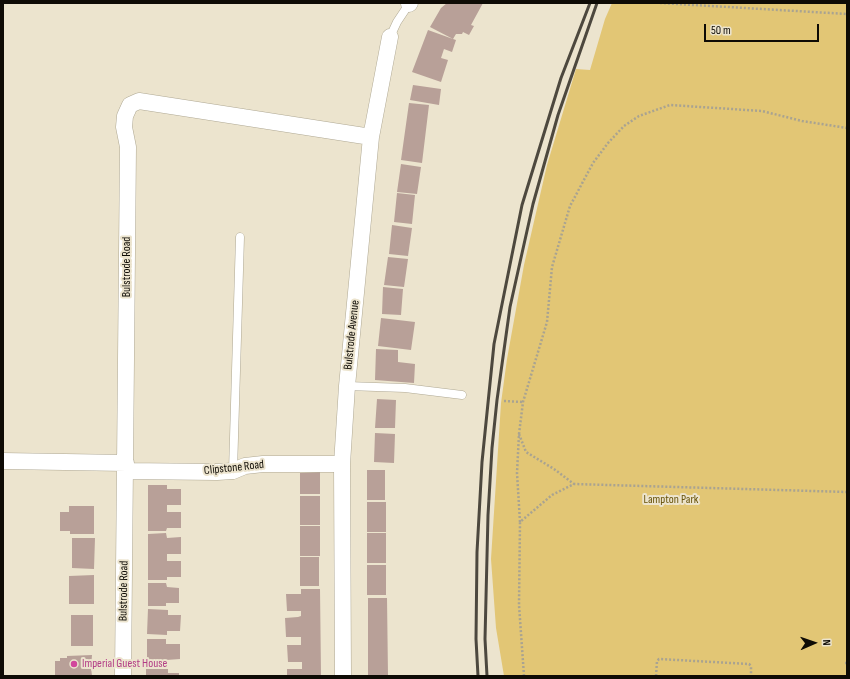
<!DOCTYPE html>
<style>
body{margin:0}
#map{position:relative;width:850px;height:679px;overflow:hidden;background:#ece4ce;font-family:"Sofia Sans Condensed",sans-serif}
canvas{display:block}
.frame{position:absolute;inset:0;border:4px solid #0e0b05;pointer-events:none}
.north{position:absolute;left:794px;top:623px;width:40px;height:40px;-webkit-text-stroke:3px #ece4ce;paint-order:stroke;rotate:88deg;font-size:11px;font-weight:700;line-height:16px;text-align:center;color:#0e0b05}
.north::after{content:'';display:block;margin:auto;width:14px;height:18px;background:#0e0b05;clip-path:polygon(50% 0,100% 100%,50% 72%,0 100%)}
.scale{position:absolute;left:704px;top:24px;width:115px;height:18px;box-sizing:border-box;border:2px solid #0e0b05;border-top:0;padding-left:5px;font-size:12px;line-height:14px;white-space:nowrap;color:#0e0b05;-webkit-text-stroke:3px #ece4ce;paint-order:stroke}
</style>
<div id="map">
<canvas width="850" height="679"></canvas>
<div class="frame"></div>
<div class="north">N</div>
<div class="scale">50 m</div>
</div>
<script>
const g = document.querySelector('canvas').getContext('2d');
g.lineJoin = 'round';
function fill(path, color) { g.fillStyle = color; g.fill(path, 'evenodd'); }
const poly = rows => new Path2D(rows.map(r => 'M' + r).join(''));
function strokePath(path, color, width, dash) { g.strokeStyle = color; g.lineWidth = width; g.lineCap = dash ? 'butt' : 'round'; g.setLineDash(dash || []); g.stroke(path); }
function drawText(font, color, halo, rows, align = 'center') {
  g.font = font + ' "Sofia Sans Condensed",sans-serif'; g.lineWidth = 4; g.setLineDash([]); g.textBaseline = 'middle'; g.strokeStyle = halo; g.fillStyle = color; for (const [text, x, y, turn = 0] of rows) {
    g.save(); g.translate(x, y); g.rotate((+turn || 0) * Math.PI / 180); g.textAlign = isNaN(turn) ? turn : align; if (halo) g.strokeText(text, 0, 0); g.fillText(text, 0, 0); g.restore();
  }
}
const green = poly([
 [612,3,847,3,847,676,504,676,496,628,491,559,501,403,507,359,524,265,547,165,576,69,590,70,605,19]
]);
const building = poly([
 [447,3,483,3,471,25,474,26,469,35,463,32,462,34,456,34,453,39,456,40,452,52,444,49,441,58,448,60,441,82,412,72,428,30,453,39,430,27,441,8],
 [413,85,441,89,439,105,410,100],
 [409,103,429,105,422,163,401,160],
 [401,164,421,167,417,194,397,192],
 [397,193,415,195,412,224,394,222],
 [392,225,412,228,408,256,389,254],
 [388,257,408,259,404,287,384,285],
 [383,287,403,289,401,315,382,314],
 [381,318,415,322,411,350,378,346],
 [376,349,398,350,398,362,415,364,414,383,375,380],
 [377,399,396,400,395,428,375,428],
 [375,433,395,434,394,463,374,462],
 [367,470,385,470,385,500,367,500],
 [320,472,320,494,300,494,300,473],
 [148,485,167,485,167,489,181,489,181,505,167,505,167,512,181,512,181,528,167,528,166,531,148,531],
 [300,496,320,496,320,525,300,525],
 [367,502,386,502,386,532,367,532],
 [69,506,94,506,94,534,70,534,70,531,60,531,60,512,69,512],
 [300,526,320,526,320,556,300,556],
 [166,533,167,538,181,537,181,554,167,554,167,561,181,561,181,577,167,577,167,580,148,580,148,534],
 [367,533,386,533,386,563,367,563],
 [72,538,95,538,94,569,72,568],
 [300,557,319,557,319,586,300,586],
 [367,565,386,565,386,595,367,595],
 [94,575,94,604,69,604,69,576],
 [148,583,166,583,167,587,179,588,179,603,166,603,166,606,148,606],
 [301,589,320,589,321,676,287,676,287,669,302,669,302,662,288,662,287,645,301,645,301,637,286,637,285,618,298,617,301,616,301,611,287,611,286,594,301,594],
 [368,598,387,598,388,676,368,676],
 [148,609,168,610,168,615,181,615,180,631,167,631,167,635,147,634],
 [71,615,93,615,93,646,71,646],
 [147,639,166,639,166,644,180,644,180,659,166,660,166,663,147,663],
 [92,655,91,667,92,676,55,676,55,661,60,661,60,658,67,658,67,656],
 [146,669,168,669,168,673,179,673,179,676,146,676]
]);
const path = poly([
 [660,3,847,14],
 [504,401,523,402],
 [519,434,526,452,554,469,574,484],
 [520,522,517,473,519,434,523,402,547,322,552,267,570,206,593,163,608,143,624,126,639,116,670,105,762,111,802,121,847,128],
 [845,663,847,663],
 [524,676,519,605,520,522,552,495,574,484,847,492],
 [656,676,657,661,659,659,749,664,751,666,751,676]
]);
const service = poly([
 [390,37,397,22,409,4],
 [347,386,405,388,462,395],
 [233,471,240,237]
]);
const minor = poly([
 [409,4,410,3],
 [3,461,126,463],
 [126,471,217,472,233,471,245,466,263,464,342,464],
 [123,676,128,147,124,127,125,116,130,105,139,101,371,137],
 [343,676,342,464,347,386,371,137,390,37]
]);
const rail = poly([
 [478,676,476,639,477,552,482,462,494,344,522,205,561,78,590,3],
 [487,676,485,639,488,515,492,448,497,400,510,307,533,204,558,115,597,3]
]);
const markers = [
 [74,664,4,"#d1479c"]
];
const streetNames = [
 ["Bulstrode Road",127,267,-90],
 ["Bulstrode Avenue",352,335,-84],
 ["Clipstone Road",234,468,-6],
 ["Bulstrode Road",124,591,-89]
];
const parkNames = [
 ["Lampton Park",671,500]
];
const hotelNames = [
 ["Imperial Guest House",82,664]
];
fill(green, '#e2c675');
fill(building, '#b8a098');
strokePath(service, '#afa893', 9);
strokePath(minor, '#afa893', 17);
strokePath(path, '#a9a391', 2.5, [2, 2]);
strokePath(service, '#fff', 8);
strokePath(minor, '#fff', 16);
strokePath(rail, '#4d483e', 3);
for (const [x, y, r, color] of markers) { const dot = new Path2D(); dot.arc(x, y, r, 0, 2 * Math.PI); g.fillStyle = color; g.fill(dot); strokePath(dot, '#ece4ce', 1.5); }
drawText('12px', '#0e0b05', '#ece4ce', streetNames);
drawText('12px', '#675208', '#ece4ce', parkNames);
drawText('12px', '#b23c85', '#ece4ce', hotelNames, 'left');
</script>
